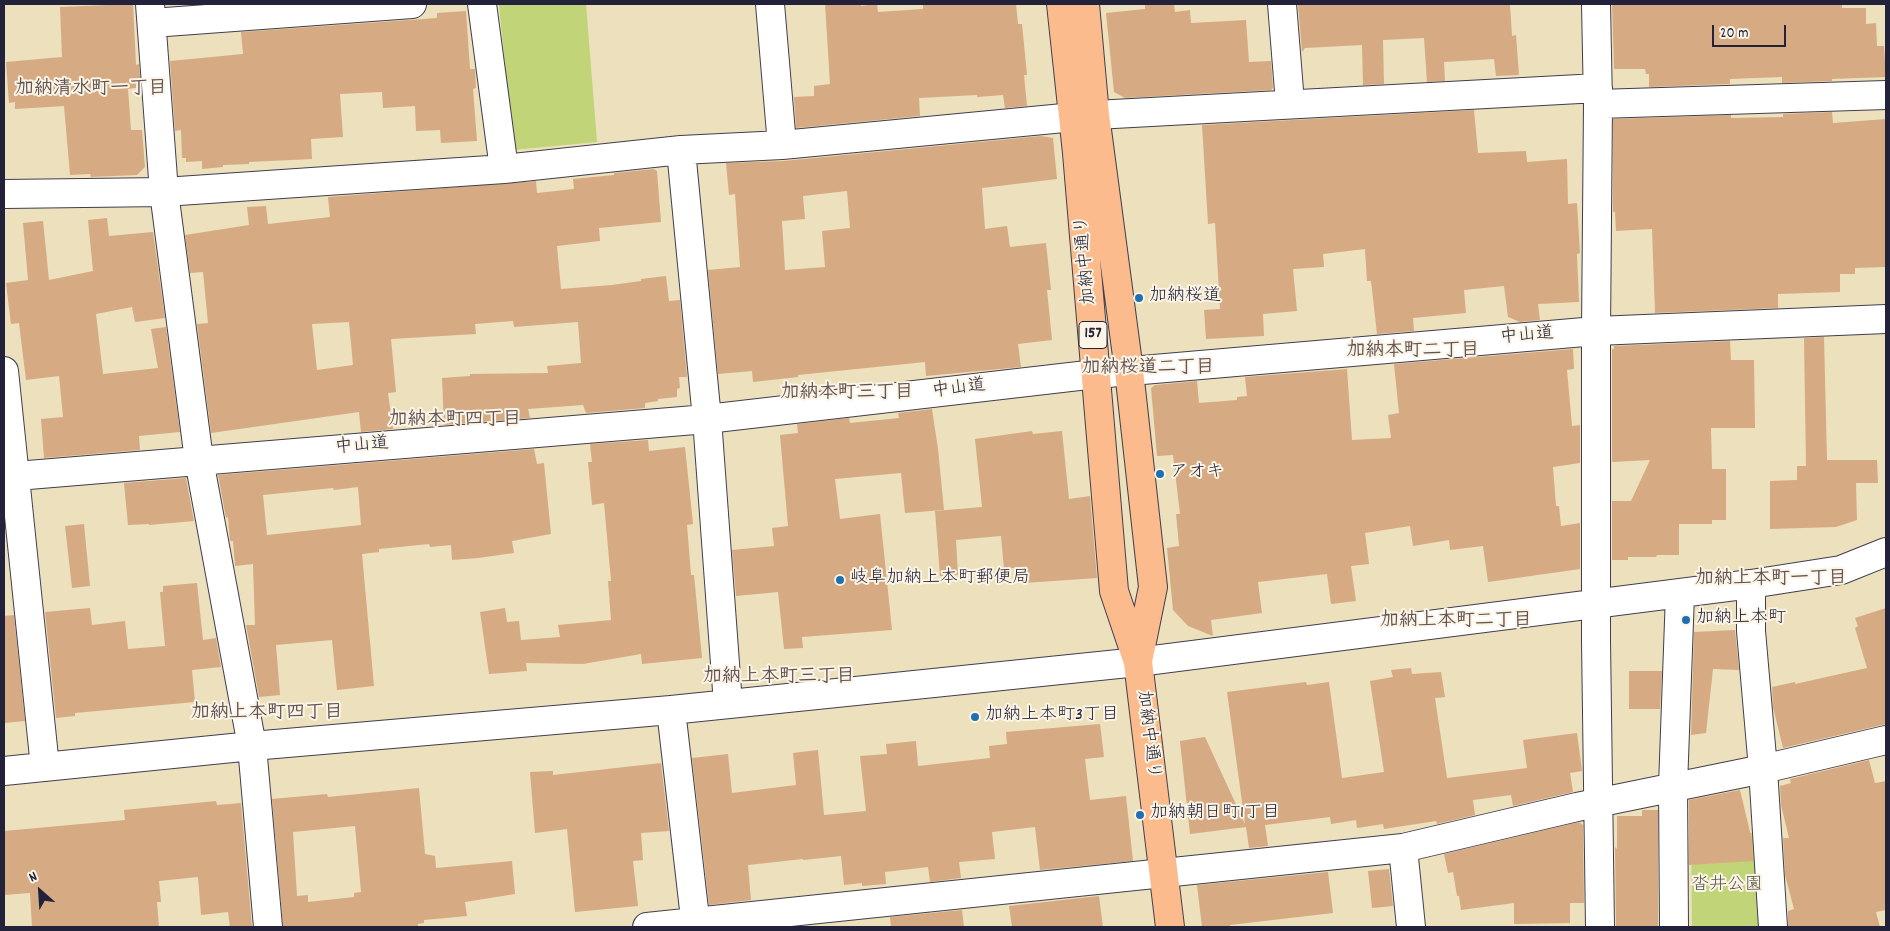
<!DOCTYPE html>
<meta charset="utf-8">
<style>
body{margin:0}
#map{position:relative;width:1890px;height:931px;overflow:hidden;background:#ece0bd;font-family:Dekko,sans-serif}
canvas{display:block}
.frame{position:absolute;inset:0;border:5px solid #22223b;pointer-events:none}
.north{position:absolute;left:15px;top:866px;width:50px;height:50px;-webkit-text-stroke:4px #fcf5e5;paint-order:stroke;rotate:334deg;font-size:14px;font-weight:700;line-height:20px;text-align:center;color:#22223b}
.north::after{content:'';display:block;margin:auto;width:18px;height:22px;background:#22223b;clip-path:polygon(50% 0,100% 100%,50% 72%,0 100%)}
.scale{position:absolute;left:1712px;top:25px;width:74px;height:22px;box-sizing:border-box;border:2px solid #22223b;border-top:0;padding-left:6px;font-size:15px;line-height:18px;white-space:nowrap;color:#22223b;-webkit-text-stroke:4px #fcf5e5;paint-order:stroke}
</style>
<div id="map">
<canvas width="1890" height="931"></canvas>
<div class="frame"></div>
<div class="north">N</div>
<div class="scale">20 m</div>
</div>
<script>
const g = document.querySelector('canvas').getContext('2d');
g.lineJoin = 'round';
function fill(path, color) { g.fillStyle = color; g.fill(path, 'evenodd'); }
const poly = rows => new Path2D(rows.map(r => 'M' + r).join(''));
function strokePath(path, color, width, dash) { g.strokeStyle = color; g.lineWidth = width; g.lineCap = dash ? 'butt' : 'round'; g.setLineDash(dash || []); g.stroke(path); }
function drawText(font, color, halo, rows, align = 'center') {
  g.font = font + ' Dekko,"Klee One",sans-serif'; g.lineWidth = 4; g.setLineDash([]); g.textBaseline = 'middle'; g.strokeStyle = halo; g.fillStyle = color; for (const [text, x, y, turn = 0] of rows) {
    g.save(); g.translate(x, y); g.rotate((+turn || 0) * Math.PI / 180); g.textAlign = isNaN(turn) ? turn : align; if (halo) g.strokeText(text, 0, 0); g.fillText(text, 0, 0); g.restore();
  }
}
const green = poly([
 [499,4,586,4,597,142,513,150],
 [1758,832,1766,927,1692,927,1691,840]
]);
const building = poly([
 [133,4,136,65,139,64,141,87,128,89,131,130,142,130,145,167,137,175,91,177,90,174,70,175,64,106,15,109,15,102,9,103,6,62,62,57,60,7],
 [825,4,861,4,861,6,877,4,878,12,923,9,923,5,935,4,1016,4,1018,24,1022,24,1027,75,1024,75,1027,106,1005,108,1003,95,977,97,977,95,919,98,920,116,796,128,794,97,814,96,814,86,830,84],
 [1145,4,1174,4,1175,12,1190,10,1191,23,1246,20,1249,62,1271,61,1273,88,1271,90,1125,98,1114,92,1106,13,1145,9],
 [1298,4,1510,4,1512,36,1516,35,1519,75,1496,76,1494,59,1444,62,1445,81,1427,82,1424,38,1383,40,1384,84,1363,85,1362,45,1305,48,1302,52],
 [1612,4,1842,4,1842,8,1866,8,1866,24,1876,23,1877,46,1884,46,1886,77,1832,79,1832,81,1782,83,1782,77,1730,79,1730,84,1649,87,1649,74,1646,74,1645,69,1614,69],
 [466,11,470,69,475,69,476,88,473,89,477,141,441,143,440,130,416,131,415,106,383,108,382,92,340,94,343,137,311,139,312,159,249,162,249,164,223,165,223,167,202,169,202,161,186,162,186,158,182,158,181,130,175,131,170,61,243,54,241,32,437,18,437,13],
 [1474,110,1478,153,1526,151,1527,162,1567,159,1568,204,1577,203,1580,253,1577,254,1579,302,1538,304,1540,320,1520,322,1508,317,1504,286,1464,290,1466,313,1413,318,1414,331,1377,334,1371,281,1367,281,1365,249,1323,254,1324,267,1293,269,1297,311,1263,314,1264,336,1206,339,1204,310,1220,309,1215,223,1208,224,1202,125],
 [1832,112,1833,123,1886,119,1886,267,1855,268,1855,274,1840,274,1840,292,1778,294,1778,308,1655,313,1652,229,1616,231,1615,212,1613,212,1613,119,1731,115,1731,118,1783,117,1783,114],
 [1041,136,1053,138,1057,179,982,188,985,229,1007,226,1010,247,1046,243,1051,290,1047,290,1052,340,1018,344,1021,367,926,376,925,362,798,375,798,377,753,382,752,371,718,374,708,270,740,267,735,194,729,195,726,163,783,161],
 [847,191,850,228,822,231,825,267,785,270,782,221,805,219,803,196],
 [654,169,657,171,661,222,599,228,600,241,557,246,561,289,612,285,641,281,641,279,666,276,669,301,680,300,687,377,679,377,680,388,677,389,677,397,658,399,658,401,645,403,645,408,586,413,583,405,528,409,530,418,444,425,442,378,470,376,470,374,548,373,547,366,581,363,578,322,514,327,513,321,475,324,476,334,391,339,396,392,388,393,393,429,361,432,359,412,211,433,197,324,208,323,203,272,190,273,185,235,249,225,247,207,266,206,268,224,330,217,328,197,536,181,537,193,574,189,573,179,614,175,614,173],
 [349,322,353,365,317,370,312,324],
 [107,218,109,236,153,232,165,318,135,322,132,307,96,314,103,374,158,368,151,329,166,327,180,432,139,436,140,450,44,458,41,419,63,417,59,376,26,380,19,323,11,324,6,283,28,280,23,223,43,221,49,280,93,271,88,220],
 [1824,337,1827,460,1877,460,1878,483,1856,483,1857,520,1836,527,1770,529,1770,481,1797,480,1797,466,1806,466,1804,338],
 [1730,341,1731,360,1754,360,1755,428,1711,428,1712,469,1726,469,1726,520,1712,520,1712,524,1679,524,1679,555,1657,555,1656,557,1628,557,1628,560,1612,560,1612,501,1631,501,1650,460,1612,462,1612,349,1614,349,1614,346],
 [1573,349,1574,369,1567,370,1572,426,1580,425,1580,463,1553,467,1556,506,1559,506,1561,526,1580,523,1580,569,1488,582,1483,546,1450,550,1449,540,1413,546,1410,526,1365,533,1369,564,1351,566,1356,601,1331,604,1327,574,1258,582,1262,613,1211,620,1213,636,1188,626,1173,610,1167,548,1179,546,1176,514,1180,514,1173,455,1157,456,1151,388,1155,385,1197,381,1199,403,1237,400,1237,397,1247,396,1245,377,1347,369,1352,440,1391,438,1388,415,1399,413,1394,364],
 [932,409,938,449,944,510,905,513,901,473,835,479,840,519,880,514,892,630,802,637,803,648,784,649,778,592,736,596,732,550,774,546,772,528,788,526,780,435,798,433,797,424,849,418,850,423,899,418,898,413],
 [1032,431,1033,434,1062,431,1069,499,1090,496,1097,578,1024,583,1023,567,1004,569,1001,536,956,540,958,575,940,576,935,511,982,507,975,439],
 [648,440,649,451,685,447,693,524,687,525,691,575,694,575,702,658,642,664,641,654,583,664,526,663,527,671,489,674,480,612,505,608,507,622,519,621,521,640,560,637,558,625,611,620,608,581,611,581,604,503,592,505,588,462,592,462,590,444],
 [534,449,537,464,544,463,551,534,512,541,514,553,478,558,452,560,451,545,430,547,429,544,379,549,379,552,362,554,374,686,337,690,332,640,276,645,280,695,259,697,246,625,255,625,253,564,235,566,233,541,230,541,228,517,226,518,218,475],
 [358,487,361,525,267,535,263,495,333,488,334,490],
 [186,478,194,521,149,525,149,524,128,525,124,483],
 [84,524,90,586,72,588,65,526],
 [197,583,203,640,216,638,221,667,192,670,195,702,75,713,75,716,56,718,45,612,90,608,92,625,125,621,128,649,165,646,160,592,163,592,163,586],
 [1886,608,1886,724,1783,748,1773,707,1772,687,1795,682,1795,684,1867,668,1855,628,1858,626,1855,618],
 [14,615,25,721,4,723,4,616],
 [1735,630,1739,670,1713,669,1706,733,1691,735,1694,632],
 [1411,668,1412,674,1441,672,1445,697,1435,698,1447,778,1527,768,1523,740,1577,733,1582,771,1570,773,1573,792,1513,806,1511,795,1473,800,1475,815,1437,824,1436,821,1384,829,1383,824,1357,828,1356,820,1331,824,1330,817,1265,825,1268,846,1249,848,1246,827,1190,834,1180,741,1205,737,1245,824,1227,692,1306,682,1307,685,1329,682,1342,778,1384,772,1370,681,1393,677,1391,670],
 [1629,671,1662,671,1660,709,1629,709],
 [1100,724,1104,757,1085,759,1090,800,1126,796,1133,861,1040,870,1035,827,992,832,995,859,959,862,961,878,930,882,928,867,885,872,886,884,862,886,862,883,844,885,841,856,803,860,803,859,748,865,751,900,709,905,692,758,728,754,732,793,796,785,793,753,818,750,824,815,866,811,860,756,887,754,886,744,916,741,918,766,990,758,989,746,1007,744,1006,732],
 [1869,760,1875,783,1886,781,1886,910,1876,912,1880,927,1788,927,1788,911,1794,909,1785,875,1783,838,1789,838,1781,805,1780,786,1791,783,1790,779],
 [661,763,669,831,641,833,643,860,633,861,638,906,575,912,567,829,535,833,530,772,553,771,553,775],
 [419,788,425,854,435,856,436,868,512,861,515,894,465,902,467,916,424,920,424,923,418,924,418,927,283,927,272,799,327,794,328,797],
 [355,826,361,892,354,893,354,897,308,902,308,895,297,896,293,832],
 [1740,790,1752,840,1753,861,1689,865,1689,800],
 [216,801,217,805,241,803,252,927,230,927,228,912,201,915,198,877,159,881,161,902,157,902,159,927,32,927,30,893,4,895,4,831,125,820,124,810],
 [1642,810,1658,810,1658,927,1616,927,1615,847,1617,849,1617,816,1642,816],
 [1579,822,1583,825,1584,903,1570,903,1570,923,1514,924,1514,903,1461,910,1459,896,1457,896,1453,872,1448,873,1444,854],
 [1389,869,1393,906,1372,908,1368,871],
 [1328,872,1333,913,1230,925,1230,927,1202,927,1197,885],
 [1099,896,1103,927,1012,927,1009,906],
 [962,910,964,927,891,927,890,917]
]);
const minor = poly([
 [150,4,164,192,199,460,252,746,268,927],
 [482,4,504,169],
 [770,4,782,145],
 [1282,4,1290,103],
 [1596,4,1598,104,1596,331,1596,641,1600,927],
 [152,23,412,4],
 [1598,104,1886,95],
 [681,150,707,419,728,704],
 [4,194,164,192,504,169,681,150,782,145,1095,115,1598,88],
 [4,371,45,767],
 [4,477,707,419,1096,374,1596,331,1886,319],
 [1751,584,1751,631,1763,769,1773,927],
 [671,710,696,927],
 [4,771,252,746,671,710,1138,662,1751,584,1841,570,1886,552],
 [1403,848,1411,927],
 [647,927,1403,848,1577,807,1763,769,1886,740],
 [1674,927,1673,786,1680,594]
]);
const highway = poly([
 [1061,4,1077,153,1114,591,1138,662,1170,927],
 [1085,4,1095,115,1129,371,1153,587,1138,661]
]);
const markers = [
 [1139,298,5,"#1f6fb2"],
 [1160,474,5,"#1f6fb2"],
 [840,580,5,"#1f6fb2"],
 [1686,620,5,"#1f6fb2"],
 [975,717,5,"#1f6fb2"],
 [1140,815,5,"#1f6fb2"]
];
const shields = [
 [1093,335,28]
];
const shieldNames = [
 ["157",1093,335]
];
const streetNames = [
 ["加納中通り",1087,260,-95],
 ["中山道",1527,337,-5],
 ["中山道",959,390,-7],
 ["中山道",362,447,-5],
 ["加納中通り",1147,735,83]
];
const poiNames = [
 ["加納桜道",1149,298],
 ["アオキ",1170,474],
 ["岐阜加納上本町郵便局",850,580],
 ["加納上本町",1696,620],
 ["加納上本町3丁目",985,717],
 ["加納朝日町1丁目",1150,815]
];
const parkNames = [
 ["沓井公園",1727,887]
];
const neighbourhoodNames = [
 ["加納清水町一丁目",91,90],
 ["加納本町二丁目",1413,352],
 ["加納桜道二丁目",1148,369],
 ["加納本町三丁目",847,394],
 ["加納本町四丁目",455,421],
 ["加納上本町一丁目",1771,580],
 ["加納上本町二丁目",1456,622],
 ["加納上本町三丁目",779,678],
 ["加納上本町四丁目",267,714]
];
fill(green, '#c1d477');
fill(building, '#d6aa83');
strokePath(minor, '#403e4e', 30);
strokePath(highway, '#403e4e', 30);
strokePath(minor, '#fff', 28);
strokePath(highway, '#fbbb8d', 28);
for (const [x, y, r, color] of markers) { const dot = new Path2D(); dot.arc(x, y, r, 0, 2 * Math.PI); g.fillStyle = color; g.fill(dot); strokePath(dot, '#fcf5e5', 2); }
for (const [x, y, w] of shields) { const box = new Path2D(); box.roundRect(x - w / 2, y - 13.5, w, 27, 4); g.fillStyle = '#fcf5e5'; g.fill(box); strokePath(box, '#22223b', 1); }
drawText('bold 16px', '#22223b', null, shieldNames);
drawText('18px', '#22223b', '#fcf5e5', streetNames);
drawText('18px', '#22223b', '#fcf5e5', poiNames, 'left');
drawText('18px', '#52574d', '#fcf5e5', parkNames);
drawText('bold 19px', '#615254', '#fcf5e5', neighbourhoodNames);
</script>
